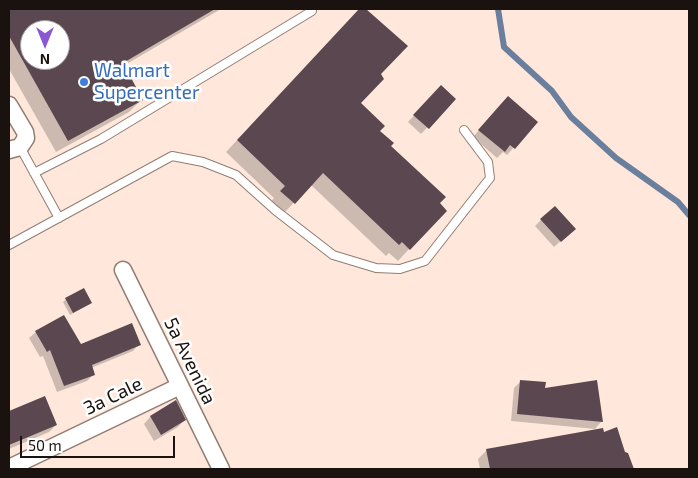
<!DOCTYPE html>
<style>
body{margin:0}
#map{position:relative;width:698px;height:478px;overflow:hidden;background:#ffe8db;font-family:"Exo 2",sans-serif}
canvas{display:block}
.frame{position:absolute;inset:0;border:10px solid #1a120e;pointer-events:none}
.north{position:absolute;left:20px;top:20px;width:50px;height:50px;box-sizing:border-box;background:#fff;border:1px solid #a3a09f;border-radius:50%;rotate:180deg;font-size:14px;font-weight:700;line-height:20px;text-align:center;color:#1a120e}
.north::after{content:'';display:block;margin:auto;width:18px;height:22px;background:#8a59d2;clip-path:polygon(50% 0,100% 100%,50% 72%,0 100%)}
.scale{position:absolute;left:20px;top:436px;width:155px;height:22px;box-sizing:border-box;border:2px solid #1a120e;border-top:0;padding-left:6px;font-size:15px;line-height:18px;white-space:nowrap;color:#1a120e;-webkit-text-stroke:4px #fff;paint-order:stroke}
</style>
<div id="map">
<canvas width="698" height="478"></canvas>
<div class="frame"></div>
<div class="north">N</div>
<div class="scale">50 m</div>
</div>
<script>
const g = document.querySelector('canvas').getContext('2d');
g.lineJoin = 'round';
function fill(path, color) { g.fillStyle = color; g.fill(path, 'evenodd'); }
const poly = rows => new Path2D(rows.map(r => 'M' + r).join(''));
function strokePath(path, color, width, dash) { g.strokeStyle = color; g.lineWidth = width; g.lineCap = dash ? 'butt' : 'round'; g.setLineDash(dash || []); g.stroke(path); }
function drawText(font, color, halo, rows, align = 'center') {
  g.font = font + ' "Exo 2",sans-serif'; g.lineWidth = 5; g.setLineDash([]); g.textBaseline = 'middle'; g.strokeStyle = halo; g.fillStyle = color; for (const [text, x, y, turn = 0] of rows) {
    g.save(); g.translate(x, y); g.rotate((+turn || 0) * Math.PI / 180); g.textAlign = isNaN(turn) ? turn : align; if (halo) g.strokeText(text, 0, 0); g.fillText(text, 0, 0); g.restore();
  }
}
const shadow = poly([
 [9,9,221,9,123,66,141,100,129,112,56,152,9,69],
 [30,30,60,30,60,60,30,60],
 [361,9,364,9,406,46,379,73,359,103,389,146,409,249,398,261,389,253,386,256,311,185,282,215,269,204,274,198,226,152],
 [435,93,455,99,421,134,408,122],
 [501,104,537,122,507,155,503,152,497,158,473,137],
 [541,220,567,235,554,247,535,226],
 [66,299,91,303,70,315,63,302],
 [36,332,80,345,139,344,133,351,91,368,94,374,87,381,57,392,43,356,40,357,29,338],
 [520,382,544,389,596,382,601,422,595,429,511,421,514,388],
 [44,398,56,425,49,432,9,449,9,413],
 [176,402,184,420,178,427,154,441,144,424,150,417],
 [603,433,624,454,632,467,630,469,480,469,478,459,487,450]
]);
const stream = poly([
 [498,9,504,47,552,91,571,117,616,158,678,202,689,215]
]);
const building = poly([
 [9,9,215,9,123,63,143,100,68,141,9,36],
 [30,30,60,30,60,60,30,60],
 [359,9,366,9,408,46,381,74,384,79,361,103,385,126,380,131,394,143,391,146,446,197,440,203,447,211,410,250,402,242,399,245,323,173,295,204,280,191,285,186,237,140],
 [441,85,456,99,429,129,413,115],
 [508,96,538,122,515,149,510,145,505,152,478,130],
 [555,206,576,229,561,242,540,219],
 [84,288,92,303,73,313,65,298],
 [64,315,81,344,132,323,141,345,92,365,95,375,64,386,50,350,47,352,35,331],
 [520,380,546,382,545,388,597,380,603,422,517,414],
 [45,396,57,425,9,445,9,411],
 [176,400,186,420,161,435,150,416],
 [617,427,625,452,628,453,634,469,490,469,486,449,603,428,604,432]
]);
const service = poly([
 [20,147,59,218],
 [34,173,101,139,312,11,312,9],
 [9,245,172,156,203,162,236,175,275,210,333,255,376,268,400,269,425,261,490,178,488,162,464,130]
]);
const minor = poly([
 [9,105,25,132,26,138,20,147,9,150],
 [123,270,221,469],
 [9,468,180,386]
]);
const markers = [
 [84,82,5,"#3f7fe0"]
];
const shopNames = [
 ["Walmart",94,71],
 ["Supercenter",94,93]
];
const streetNames = [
 ["5a Avenida",190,361,64],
 ["3a Cale",113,396,-26]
];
fill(shadow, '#0003');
strokePath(stream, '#6a7e9d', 6);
fill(building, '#5b474f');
strokePath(service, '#917d71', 10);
strokePath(minor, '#917d71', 19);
strokePath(service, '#fff', 8);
strokePath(minor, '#fff', 16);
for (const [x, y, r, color] of markers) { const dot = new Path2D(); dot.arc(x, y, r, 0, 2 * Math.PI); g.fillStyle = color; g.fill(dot); strokePath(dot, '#fff', 2); }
drawText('19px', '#366cbe', '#fff', shopNames, 'left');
drawText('19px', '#1a120e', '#fff', streetNames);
</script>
